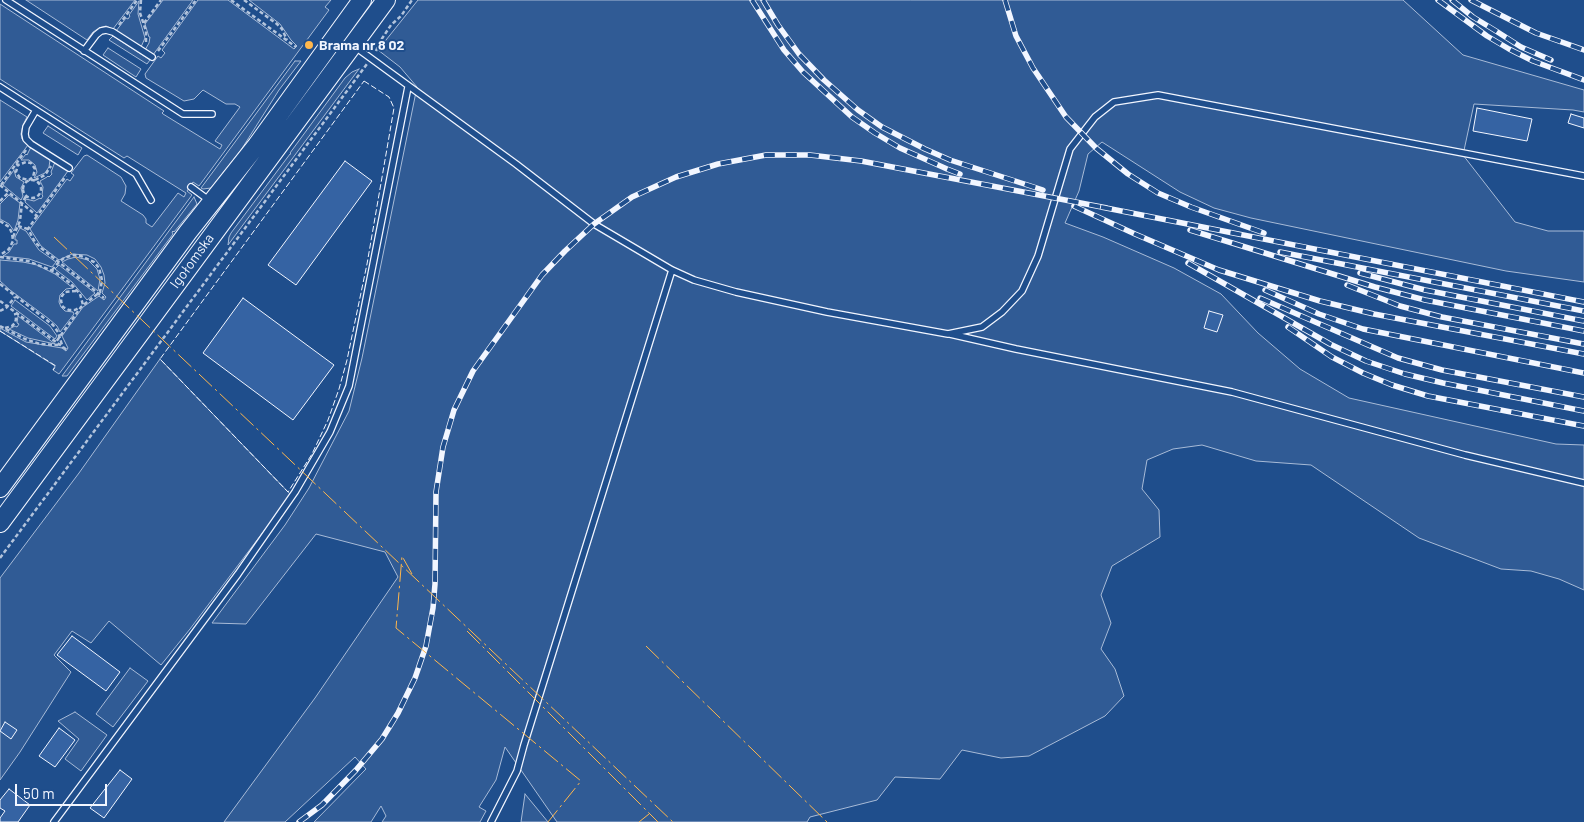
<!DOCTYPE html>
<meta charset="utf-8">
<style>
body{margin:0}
#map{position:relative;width:1584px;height:822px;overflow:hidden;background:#1f4e8c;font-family:Barlow,sans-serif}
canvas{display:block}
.scale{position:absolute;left:15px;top:784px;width:92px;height:22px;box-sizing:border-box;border:2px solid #f2f6ff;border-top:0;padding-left:6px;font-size:15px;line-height:18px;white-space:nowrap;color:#f2f6ff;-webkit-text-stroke:4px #1f4e8c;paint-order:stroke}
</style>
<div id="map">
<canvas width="1584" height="822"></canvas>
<div class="scale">50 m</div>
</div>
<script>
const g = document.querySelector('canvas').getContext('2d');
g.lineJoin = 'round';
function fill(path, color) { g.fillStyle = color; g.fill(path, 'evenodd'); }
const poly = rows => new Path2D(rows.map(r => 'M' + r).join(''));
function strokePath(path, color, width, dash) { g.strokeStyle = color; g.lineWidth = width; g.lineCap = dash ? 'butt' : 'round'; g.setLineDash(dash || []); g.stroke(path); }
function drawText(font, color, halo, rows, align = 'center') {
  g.font = font + ' Barlow,sans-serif'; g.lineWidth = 4; g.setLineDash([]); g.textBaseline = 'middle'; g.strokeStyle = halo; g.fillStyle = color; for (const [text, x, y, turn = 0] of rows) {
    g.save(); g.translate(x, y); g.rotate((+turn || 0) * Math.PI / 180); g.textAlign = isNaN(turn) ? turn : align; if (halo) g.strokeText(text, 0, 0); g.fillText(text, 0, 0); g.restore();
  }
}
const built = poly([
 [26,0,135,0,113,29,106,26,99,28,93,32,87,40,26,0],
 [163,0,193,0,153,55,145,50,149,43,150,37,149,37,145,24,163,0],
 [198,0,228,0,294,49,297,46,291,40,280,24,249,0,331,0,325,7,329,10,199,186,193,182,187,191,192,195,59,374,53,370,55,366,0,331,0,328,26,342,62,348,66,351,68,348,62,336,83,307,99,296,104,300,106,297,102,293,105,283,104,275,101,267,95,259,87,255,72,254,59,260,41,246,30,229,67,179,70,181,74,175,71,173,84,156,87,155,121,177,126,186,125,194,121,201,143,215,146,219,146,223,152,227,178,193,184,197,186,193,127,156,124,158,0,79,0,4,164,111,162,113,163,114,220,149,222,145,215,141,240,107,235,104,226,104,203,90,194,99,184,101,146,78,145,74,158,56,161,58,165,53,162,50,198,0],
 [418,0,1403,0,1463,55,1584,90,1584,112,1573,110,1474,104,1463,155,1515,222,1548,231,1584,231,1584,282,1506,271,1251,218,1214,208,1180,192,1102,142,1088,154,1079,191,1065,223,1103,237,1174,268,1221,294,1258,333,1300,369,1349,398,1556,444,1584,445,1584,590,1559,579,1531,571,1501,569,1419,538,1311,465,1256,461,1202,445,1173,449,1147,460,1142,489,1159,510,1160,537,1112,566,1101,595,1111,623,1101,649,1115,669,1124,696,1105,716,1029,756,1001,758,962,750,940,779,895,777,877,800,810,817,807,822,557,822,505,747,496,780,479,807,486,811,480,822,382,822,386,816,381,806,371,822,314,822,366,769,355,757,285,822,224,822,315,698,398,577,385,552,316,534,246,624,212,623,285,525,309,488,349,411,362,358,417,87,400,67,378,50,418,0],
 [139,1,138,14,145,38,141,47,116,31,126,18,128,19,130,16,129,15,139,1],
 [113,36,150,60,147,64,109,40,113,36],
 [108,48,141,69,136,77,103,55,108,48],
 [295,61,301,61,279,90,241,150,211,188,203,189,201,188,295,61],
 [359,69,228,245,229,237,231,233,290,154,291,154,290,153,345,78,352,72,359,69],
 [0,100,27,117,23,125,21,134,22,139,28,145,0,182,0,100],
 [48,126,82,148,78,155,43,133,48,126],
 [31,147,50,160,49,167,45,173,34,178,37,172,35,165,29,160,21,160,26,154,27,155,31,147],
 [55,162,68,171,37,213,25,202,26,199,34,201,40,198,41,199,43,196,42,195,43,187,40,181,47,177,48,176,49,177,52,174,51,172,55,162],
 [14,170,16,177,24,182,21,188,23,196,21,200,3,185,14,170],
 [9,195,20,203,18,220,14,231,9,224,0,219,0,204,9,195],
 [194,197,197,204,174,232,173,231,172,232,173,234,67,376,62,376,194,197],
 [20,228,26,231,39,250,56,262,52,267,29,259,3,256,9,252,14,244,17,244,17,240,15,240,15,237,20,228],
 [76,257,88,260,97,269,100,279,98,291,62,262,68,259,76,257],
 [0,260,23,262,37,265,55,274,73,288,66,289,60,295,59,302,61,307,65,311,73,312,74,314,60,332,57,326,49,319,10,290,0,281,0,260],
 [59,265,95,293,87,300,72,282,55,269,59,265],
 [15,300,50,326,57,336,55,339,11,306,15,300],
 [18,316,55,344,28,338,9,329,15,326,17,327,19,324,17,323,18,316],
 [160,359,291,495,190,629,161,665,109,621,91,643,72,631,54,655,71,672,20,752,0,780,0,578,79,473,160,359],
 [130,668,148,681,113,727,96,714,130,668],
 [75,712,107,735,81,771,65,759,79,739,58,721,75,712],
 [525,794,548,822,521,822,525,794]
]);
const building = poly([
 [1477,108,1532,119,1527,141,1473,131,1477,108],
 [1571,114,1584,118,1584,128,1568,123,1571,114],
 [345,161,372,181,296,285,268,265,345,161],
 [243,298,334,365,293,420,203,353,243,298],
 [1209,311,1223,315,1217,332,1204,328,1209,311],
 [72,636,120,672,106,691,57,655,72,636],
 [5,722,17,730,11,739,0,731,5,722],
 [59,728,75,740,55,767,39,756,59,728],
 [120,770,132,779,104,818,90,808,120,770],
 [9,789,30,805,18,822,0,822,0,818,5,811,0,808,0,800,9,789]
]);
const path = poly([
 [141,0,140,13,146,31,146,42],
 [231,0,296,47],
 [244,0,277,24,282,29,287,40],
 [144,23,161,0],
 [119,25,137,0],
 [158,51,196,0],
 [376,51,381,40,391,25,401,16,412,0],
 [16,164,18,165,26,162,31,163,35,169,33,177,29,180,20,178,16,172,18,165],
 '23 189a9 9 0 1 1 18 0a9 9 0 1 1-18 0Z',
 [35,180,45,175,51,166],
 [0,185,37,216,66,176],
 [1,185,26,150],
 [0,201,9,192],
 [37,216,28,229,35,242,41,248,104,298],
 [0,221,9,227,12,233,13,241,9,249,0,255],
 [18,226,28,229],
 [13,237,20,221,22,203,26,196],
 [0,257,28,261,55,272,70,283,80,294,83,305],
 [52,270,59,262,64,258,74,255,81,256,94,262,99,268,102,280,100,292,81,307,56,342],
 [0,284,53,325,58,332,63,348],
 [76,291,65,292,62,296,61,301,63,307,69,310,75,310,79,308],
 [0,301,67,350],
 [0,311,6,308,15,297],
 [0,326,25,339,40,344,59,345],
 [5,328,12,326,15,323,16,319,15,313],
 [0,558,367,64]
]);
const lane = poly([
 [6,0,183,114,212,114],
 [354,46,516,164,594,224,672,270,694,280,736,292,827,312,948,334,982,327,1002,312,1022,291,1038,256,1070,149,1095,117,1114,102,1158,95,1584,176],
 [84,51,96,35,101,31,106,30,113,32,152,57],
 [0,87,136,174,151,200],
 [36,110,26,127,25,134,26,139,31,144,69,168],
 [191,187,210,201],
 [950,334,1016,349,1232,392,1465,455,1584,483],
 [54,822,238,574,295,492,330,432,349,386,408,87],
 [491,822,517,771,524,745,672,270]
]);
const primary = poly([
 [0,488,188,232,257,145,362,0],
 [0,523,386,0]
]);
const rail = poly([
 [752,0,784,50,803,72,852,117,875,133,900,148,947,169,960,174],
 [763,0,778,25,799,54,824,80,858,110,882,127,925,149,950,160,1043,190],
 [1005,0,1016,36,1033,68,1066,117,1096,148,1128,174,1158,193,1191,207,1264,233],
 [1438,0,1487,36,1509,49,1533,61,1584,80],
 [1452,0,1473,17,1496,31,1521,47,1551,60],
 [1471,0,1536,33,1584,50],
 [1074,206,1135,234,1219,270,1320,301,1374,314,1584,354],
 [1101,207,1584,302],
 [1190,230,1375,287,1425,300,1584,331],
 [1280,252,1584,311],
 [1188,263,1330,344,1366,361,1405,374,1443,383,1584,411],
 [1360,273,1425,290,1584,321],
 [1347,285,1400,306,1442,317,1584,344],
 [1265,290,1319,314,1363,329,1584,373],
 [1260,298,1398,358,1442,370,1584,397],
 [1288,327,1332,357,1363,373,1392,385,1428,396,1584,426],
 [299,822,322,805,356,770,382,739,398,713,415,678,426,646,433,608,435,584,436,492,443,447,454,410,473,371,542,275,565,251,594,224,632,197,676,177,718,164,766,155,810,155,861,161,1107,208]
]);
const fence = poly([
 [364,81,389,97,394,108,367,264,347,360,339,389,328,420,312,454,288,492,160,359,364,81],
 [0,331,56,366,53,370]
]);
const power = poly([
 [54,237,673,822],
 [412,574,402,556,396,628,581,781,548,822],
 [467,631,658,822],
 [646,646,827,822],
 [639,822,649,814]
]);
const markers = [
 [309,45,5,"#ffb74d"]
];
const poiNames = [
 ["Brama nr 8 02",319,45]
];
const streetNames = [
 ["Igołomska",192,261,-54]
];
fill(built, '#305b95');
strokePath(built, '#a8bbd7', 1);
fill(building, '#3563a3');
strokePath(building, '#f2f6ff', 1);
strokePath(lane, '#f2f6ff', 8);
strokePath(primary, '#f2f6ff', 20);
strokePath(path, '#b3c4dc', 2.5, [4, 2.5]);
strokePath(lane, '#1f4e8c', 5.5);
strokePath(primary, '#1f4e8c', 18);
strokePath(rail, '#f2f6ff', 5.5);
strokePath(rail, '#1f4e8c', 4, [11]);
strokePath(fence, '#f2f6ff', 1, [6, 2.5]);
strokePath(power, '#ffb74d', 1, [18, 4, 2.5, 4]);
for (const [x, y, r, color] of markers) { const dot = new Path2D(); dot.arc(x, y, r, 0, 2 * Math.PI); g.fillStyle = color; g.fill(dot); strokePath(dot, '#1f4e8c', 2); }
drawText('bold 14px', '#f2f6ff', '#1f4e8c', poiNames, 'left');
drawText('14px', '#f2f6ff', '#1f4e8c', streetNames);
</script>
